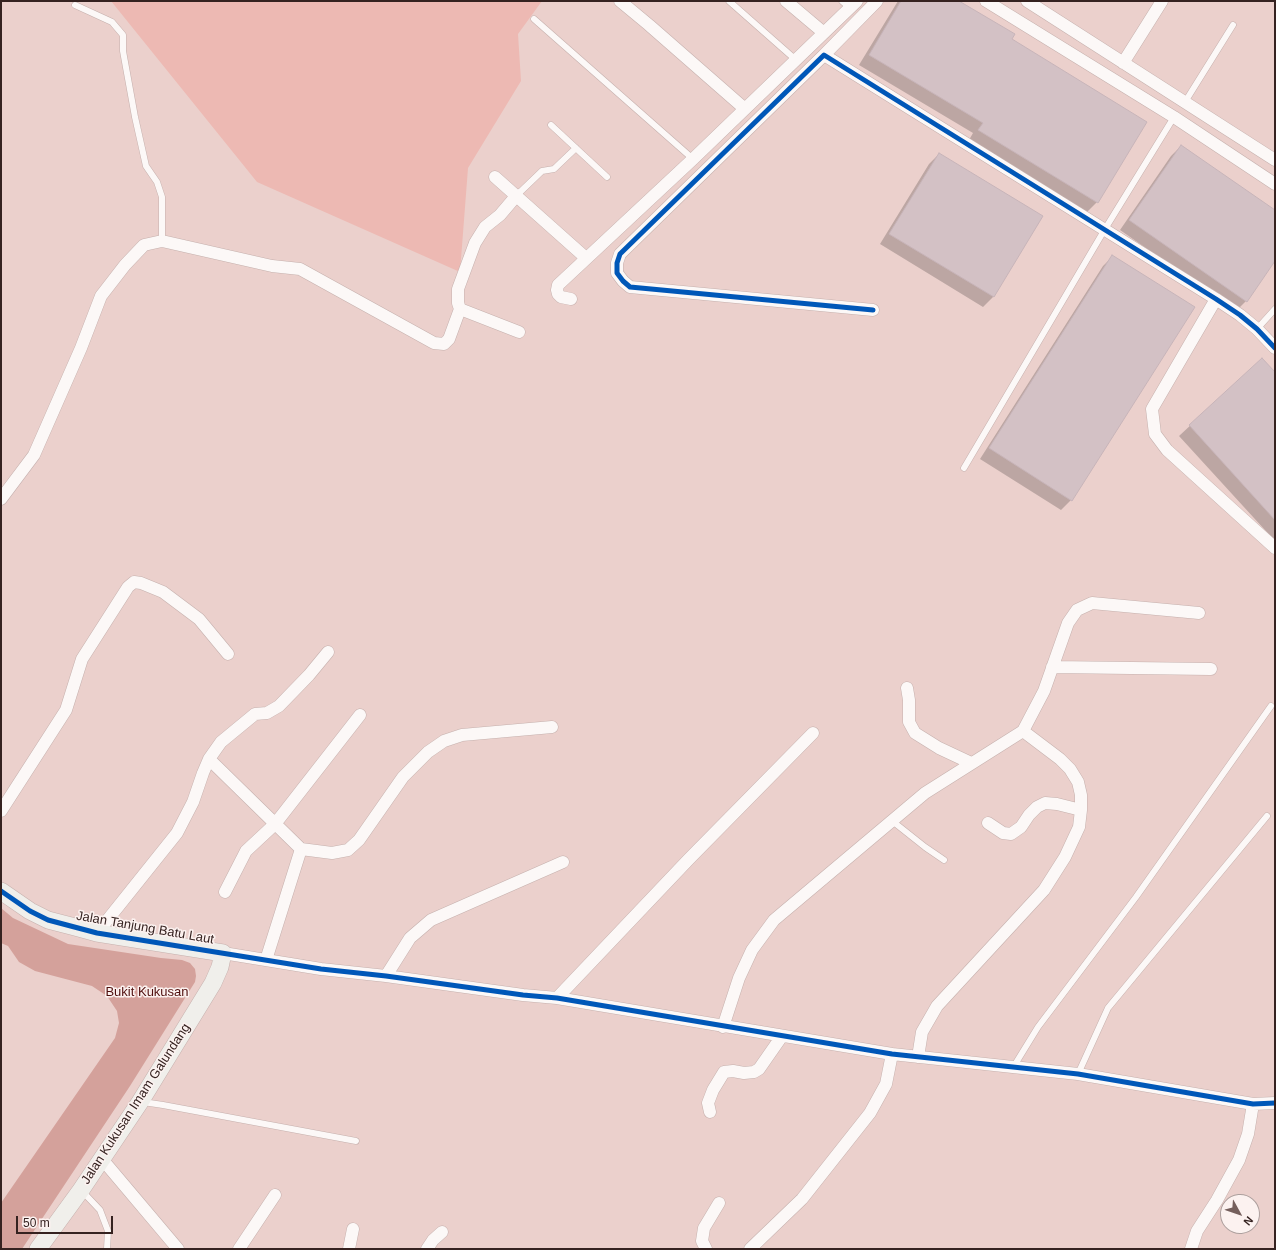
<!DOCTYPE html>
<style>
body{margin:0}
#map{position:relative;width:1276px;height:1250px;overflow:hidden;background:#ebd0cc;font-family:Helvetica,sans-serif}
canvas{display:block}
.frame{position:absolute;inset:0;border:2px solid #352220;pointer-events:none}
.north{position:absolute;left:1220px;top:1194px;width:40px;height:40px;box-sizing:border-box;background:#fcf2f0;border:1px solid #ac9f9d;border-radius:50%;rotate:130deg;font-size:11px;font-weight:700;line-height:16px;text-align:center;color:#352220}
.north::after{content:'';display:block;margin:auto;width:14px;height:18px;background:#755f5c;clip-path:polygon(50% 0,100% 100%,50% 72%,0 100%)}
.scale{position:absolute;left:16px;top:1216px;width:97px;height:18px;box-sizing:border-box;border:2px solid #352220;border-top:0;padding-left:5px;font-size:12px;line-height:14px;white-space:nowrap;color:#352220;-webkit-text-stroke:3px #fcf2f0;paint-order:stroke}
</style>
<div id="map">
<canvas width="1276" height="1250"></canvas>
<div class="frame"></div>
<div class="north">N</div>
<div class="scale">50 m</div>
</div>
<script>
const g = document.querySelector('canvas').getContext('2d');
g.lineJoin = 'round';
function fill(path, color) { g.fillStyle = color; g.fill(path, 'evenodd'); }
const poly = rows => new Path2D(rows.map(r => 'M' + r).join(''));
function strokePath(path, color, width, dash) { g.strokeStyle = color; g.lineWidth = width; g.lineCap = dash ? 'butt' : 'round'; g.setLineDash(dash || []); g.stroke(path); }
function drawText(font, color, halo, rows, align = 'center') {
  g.font = font + ' Helvetica,sans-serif'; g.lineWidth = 3; g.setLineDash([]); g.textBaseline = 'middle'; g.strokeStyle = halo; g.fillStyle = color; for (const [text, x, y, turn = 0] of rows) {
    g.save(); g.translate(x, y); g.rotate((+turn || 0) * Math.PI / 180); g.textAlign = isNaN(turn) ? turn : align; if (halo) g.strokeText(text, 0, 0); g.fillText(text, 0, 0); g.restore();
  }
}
const green = poly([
 [111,1,542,1,518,34,521,81,468,168,460,272,257,182]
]);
const forest = poly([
 [1,908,13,918,68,944,161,958,182,960,190,963,195,969,196,976,195,982,130,1086,22,1249,1,1249,1,1203,115,1038,119,1023,117,1011,107,996,92,986,35,971,19,962,8,946,1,943]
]);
const shadow = poly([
 [898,1,957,1,1010,39,1097,202,1087,212,969,140,973,133,859,65],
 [1181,146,1275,211,1275,260,1246,301,1236,311,1120,230,1171,156],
 [939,154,1042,217,993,297,983,307,880,244,929,164],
 [1113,256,1071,500,1061,510,980,459,1103,266],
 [1262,359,1275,374,1275,541,1179,436]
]);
const building = poly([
 [901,1,959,1,1015,34,1012,39,1147,122,1098,203,978,130,983,123,869,55,901,1],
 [1181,145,1275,210,1275,261,1247,302,1129,220,1181,145],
 [939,153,1043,216,994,297,889,234,939,153],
 [1112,255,1195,307,1072,501,989,448,1112,255],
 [1262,358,1275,372,1275,520,1189,425,1262,358]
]);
const lane = poly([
 [729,1,796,60],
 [842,1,850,8],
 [75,5,112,22,123,35,123,51,135,117,146,166,157,182,162,197,162,241],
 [534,19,693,159],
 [1185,102,1233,25],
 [551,125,607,177],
 [517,195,542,171,554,169,576,148],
 [1257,329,1275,309],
 [964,468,1105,229,1174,117],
 [891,820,925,847,944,860],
 [1014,1066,1038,1027,1136,897,1271,706],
 [1078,1074,1108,1008,1267,816],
 [143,1102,163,1105,356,1141],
 [82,1191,100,1210,108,1231,107,1249]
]);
const street = poly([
 [620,1,649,25,745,109],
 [786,1,824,33],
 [986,1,1174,117,1275,184],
 [1027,1,1275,160],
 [824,55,877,1],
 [1123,63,1162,1],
 [495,177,586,258],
 [517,195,500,215,485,227,475,243,458,289,458,303,460,309,519,332],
 [571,299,561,297,558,294,557,290,558,285,693,159,857,1],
 [1216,299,1152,409,1155,434,1167,450,1275,548],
 [873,310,630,287,623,281,617,273,617,263,620,254,824,55,1216,299,1240,315,1257,329,1275,348],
 [1,499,34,455,81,348,101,296,125,265,144,245,162,241,272,266,300,269,434,343,444,344,449,339,460,309],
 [1052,667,1211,669],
 [907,688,909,700,909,722,915,733,939,748,971,763],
 [209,759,301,849,332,853,348,850,359,840,403,777,428,752,444,741,462,735,552,727],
 [1,811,66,710,82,659,128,587,134,582,141,583,163,592,199,619,228,654],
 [988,823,1003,833,1011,834,1021,827,1029,815,1037,807,1045,803,1057,804,1081,810],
 [225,892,246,851,275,824,360,715],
 [97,933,177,833,193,802,203,773,209,759,221,742,255,714,267,713,279,706,309,675,328,652],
 [223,953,321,969,386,976,523,995,557,998,892,1054,1078,1074,1253,1104,1275,1103],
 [266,960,301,849],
 [386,976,410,938,431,920,563,862],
 [557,998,688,860,813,733],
 [723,1027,739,978,752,950,774,920,925,793,1023,731,1044,691,1068,623,1077,610,1092,603,1199,613],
 [918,1057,922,1032,937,1006,1044,890,1065,857,1079,827,1081,810,1081,795,1078,782,1070,769,1060,759,1023,731],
 [710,1112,708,1103,713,1090,724,1072,733,1071,744,1073,754,1072,759,1069,782,1036],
 [102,1159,178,1249],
 [239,1249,275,1195],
 [349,1249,353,1229],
 [427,1249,433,1240,442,1232],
 [706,1249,702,1241,704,1228,719,1203],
 [750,1249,802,1199,870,1113,886,1084,892,1054],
 [1191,1249,1197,1231,1217,1200,1239,1160,1248,1134,1253,1104]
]);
const secondary = poly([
 [1,891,30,911,48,920,75,927,97,933,223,953,220,967,213,983,140,1102,81,1190,38,1249]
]);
const cycleway = poly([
 [873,310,630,287,623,281,617,273,617,263,620,254,824,55,1216,299,1240,315,1257,329,1275,348],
 [1,891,30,911,48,920,97,933,321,969,386,976,523,995,557,998,892,1054,1078,1074,1253,1104,1275,1103]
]);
const streetNames = [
 ["Jalan Tanjung Batu Laut",145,928,10],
 ["Jalan Kukusan Imam Galundang",136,1104,-57]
];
const parkNames = [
 ["Bukit Kukusan",147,992]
];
fill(green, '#edb9b3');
fill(forest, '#d4a19b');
fill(shadow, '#0003');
fill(building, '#d3c1c5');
strokePath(building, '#c7b4b9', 1);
strokePath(lane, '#c5b0ad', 7);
strokePath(street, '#c5b0ad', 13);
strokePath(secondary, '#c5b0ad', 18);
strokePath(lane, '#fcf8f7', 6);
strokePath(street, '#fcf8f7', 12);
strokePath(secondary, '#f0efeb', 17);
strokePath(cycleway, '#0057b8', 5);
drawText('13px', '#352220', '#fcf2f0', streetNames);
drawText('13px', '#4f0e0d', '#fcf2f0', parkNames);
</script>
